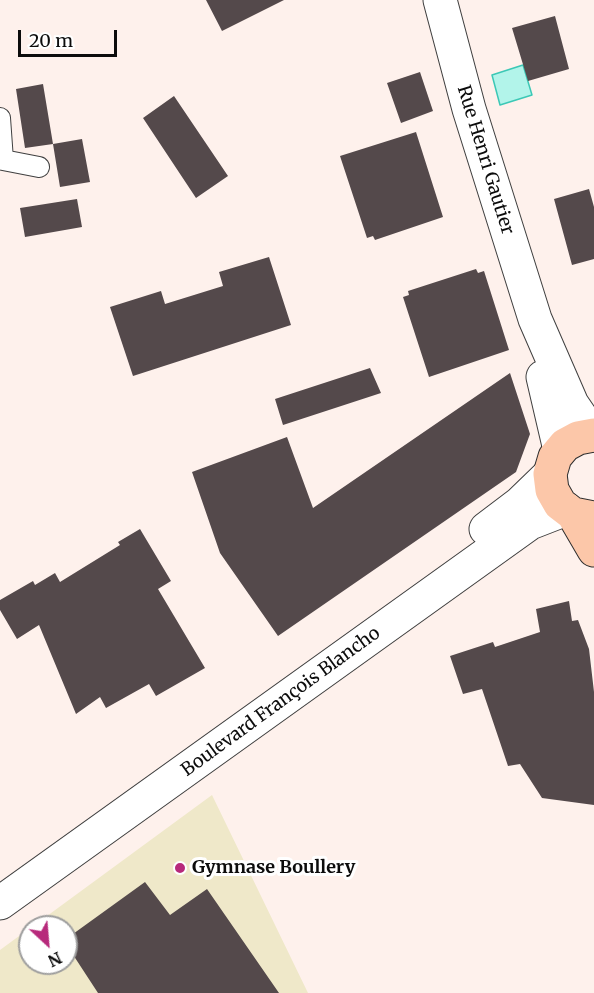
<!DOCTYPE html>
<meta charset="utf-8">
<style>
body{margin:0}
#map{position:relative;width:594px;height:993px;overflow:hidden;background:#fef1ec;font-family:Merriweather,serif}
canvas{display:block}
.north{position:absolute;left:18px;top:915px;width:60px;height:60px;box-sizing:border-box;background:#fff;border:2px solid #9e9e9e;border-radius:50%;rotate:154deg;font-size:16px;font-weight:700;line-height:24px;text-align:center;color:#0c0c0c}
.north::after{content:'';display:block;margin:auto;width:21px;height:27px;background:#b7297b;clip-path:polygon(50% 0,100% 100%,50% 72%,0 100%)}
.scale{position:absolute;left:18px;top:30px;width:99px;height:27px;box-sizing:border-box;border:3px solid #0c0c0c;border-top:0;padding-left:8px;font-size:18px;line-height:21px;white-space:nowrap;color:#0c0c0c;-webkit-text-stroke:4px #fff;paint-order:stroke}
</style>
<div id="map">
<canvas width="594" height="993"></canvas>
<div class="north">N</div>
<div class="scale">20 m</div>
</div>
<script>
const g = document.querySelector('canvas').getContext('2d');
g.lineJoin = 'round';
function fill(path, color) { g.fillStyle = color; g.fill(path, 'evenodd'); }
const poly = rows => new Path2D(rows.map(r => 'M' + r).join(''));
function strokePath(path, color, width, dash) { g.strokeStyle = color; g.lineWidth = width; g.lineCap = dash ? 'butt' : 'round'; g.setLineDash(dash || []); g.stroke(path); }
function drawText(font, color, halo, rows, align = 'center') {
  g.font = font + ' Merriweather,serif'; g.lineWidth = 6; g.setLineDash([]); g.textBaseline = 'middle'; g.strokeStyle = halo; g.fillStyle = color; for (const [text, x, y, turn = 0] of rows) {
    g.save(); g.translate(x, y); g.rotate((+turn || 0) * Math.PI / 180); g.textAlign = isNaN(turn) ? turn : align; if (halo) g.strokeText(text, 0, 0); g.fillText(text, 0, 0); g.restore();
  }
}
const pitch = poly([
 [212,795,308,993,0,993,0,950,30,928,30,963,66,963,66,927,32,927]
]);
const water = poly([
 [523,65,532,95,500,105,492,75,523,65]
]);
const building = poly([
 [206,0,284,0,222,31],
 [555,16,569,69,528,81,512,28],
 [420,72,433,111,401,123,387,83],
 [43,84,53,144,25,148,16,89],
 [174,96,228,176,196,198,143,118],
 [416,132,443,217,375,240,373,236,367,238,340,156],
 [82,139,90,182,60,187,53,144],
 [589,189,594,207,594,259,572,265,554,199],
 [77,199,82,227,25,237,20,208],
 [269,257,291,325,133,376,110,307,161,291,165,304,223,286,219,272],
 [476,269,478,273,484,271,509,350,429,377,403,297,409,295,408,291],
 [370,368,381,393,283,425,275,399],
 [510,373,530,434,516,472,278,636,220,553,192,472,287,437,313,508],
 [140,529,171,581,158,589,205,668,156,696,149,684,106,708,100,697,76,714,39,625,17,639,0,610,0,600,33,581,35,585,55,573,60,582,120,545,118,542],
 [569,601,572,621,578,620,589,649,594,692,594,805,542,798,520,764,508,766,482,689,463,694,450,656,493,642,495,647,540,632,536,609],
 [145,882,170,915,207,889,279,993,98,993,66,944,66,939]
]);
const service = poly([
 [0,118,3,160,39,167]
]);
const tertiary = poly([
 [440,0,469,109,535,319,572,404,593,435],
 [543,377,560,450],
 [486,529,519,504,550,474],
 [0,903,530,523,566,509]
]);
const secondary = poly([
 [594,435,578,438,565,445,555,457,550,474,552,490,560,504,573,514,594,518],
 [573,514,594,550]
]);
const markers = [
 [180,868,6,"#b7297b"]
];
const streetNames = [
 ["Rue Henri Gautier",485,160,73],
 ["Boulevard François Blancho",281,702,-36]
];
const poiNames = [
 ["Gymnase Boullery",192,868]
];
fill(pitch, '#efe8c9');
fill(water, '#b2f4ea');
strokePath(water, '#3cc8b6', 1.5);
fill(building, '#54494b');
strokePath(service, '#3f3f3f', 22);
strokePath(tertiary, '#3f3f3f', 35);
strokePath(secondary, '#2e2e2e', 35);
strokePath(service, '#fff', 20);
strokePath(tertiary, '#fff', 33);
strokePath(secondary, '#fcc7a9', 33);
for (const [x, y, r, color] of markers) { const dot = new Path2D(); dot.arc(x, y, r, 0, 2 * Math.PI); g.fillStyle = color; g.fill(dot); strokePath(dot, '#fff', 2); }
drawText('18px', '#0c0c0c', '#fff', streetNames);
drawText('bold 18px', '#0c0c0c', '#fff', poiNames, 'left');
</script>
